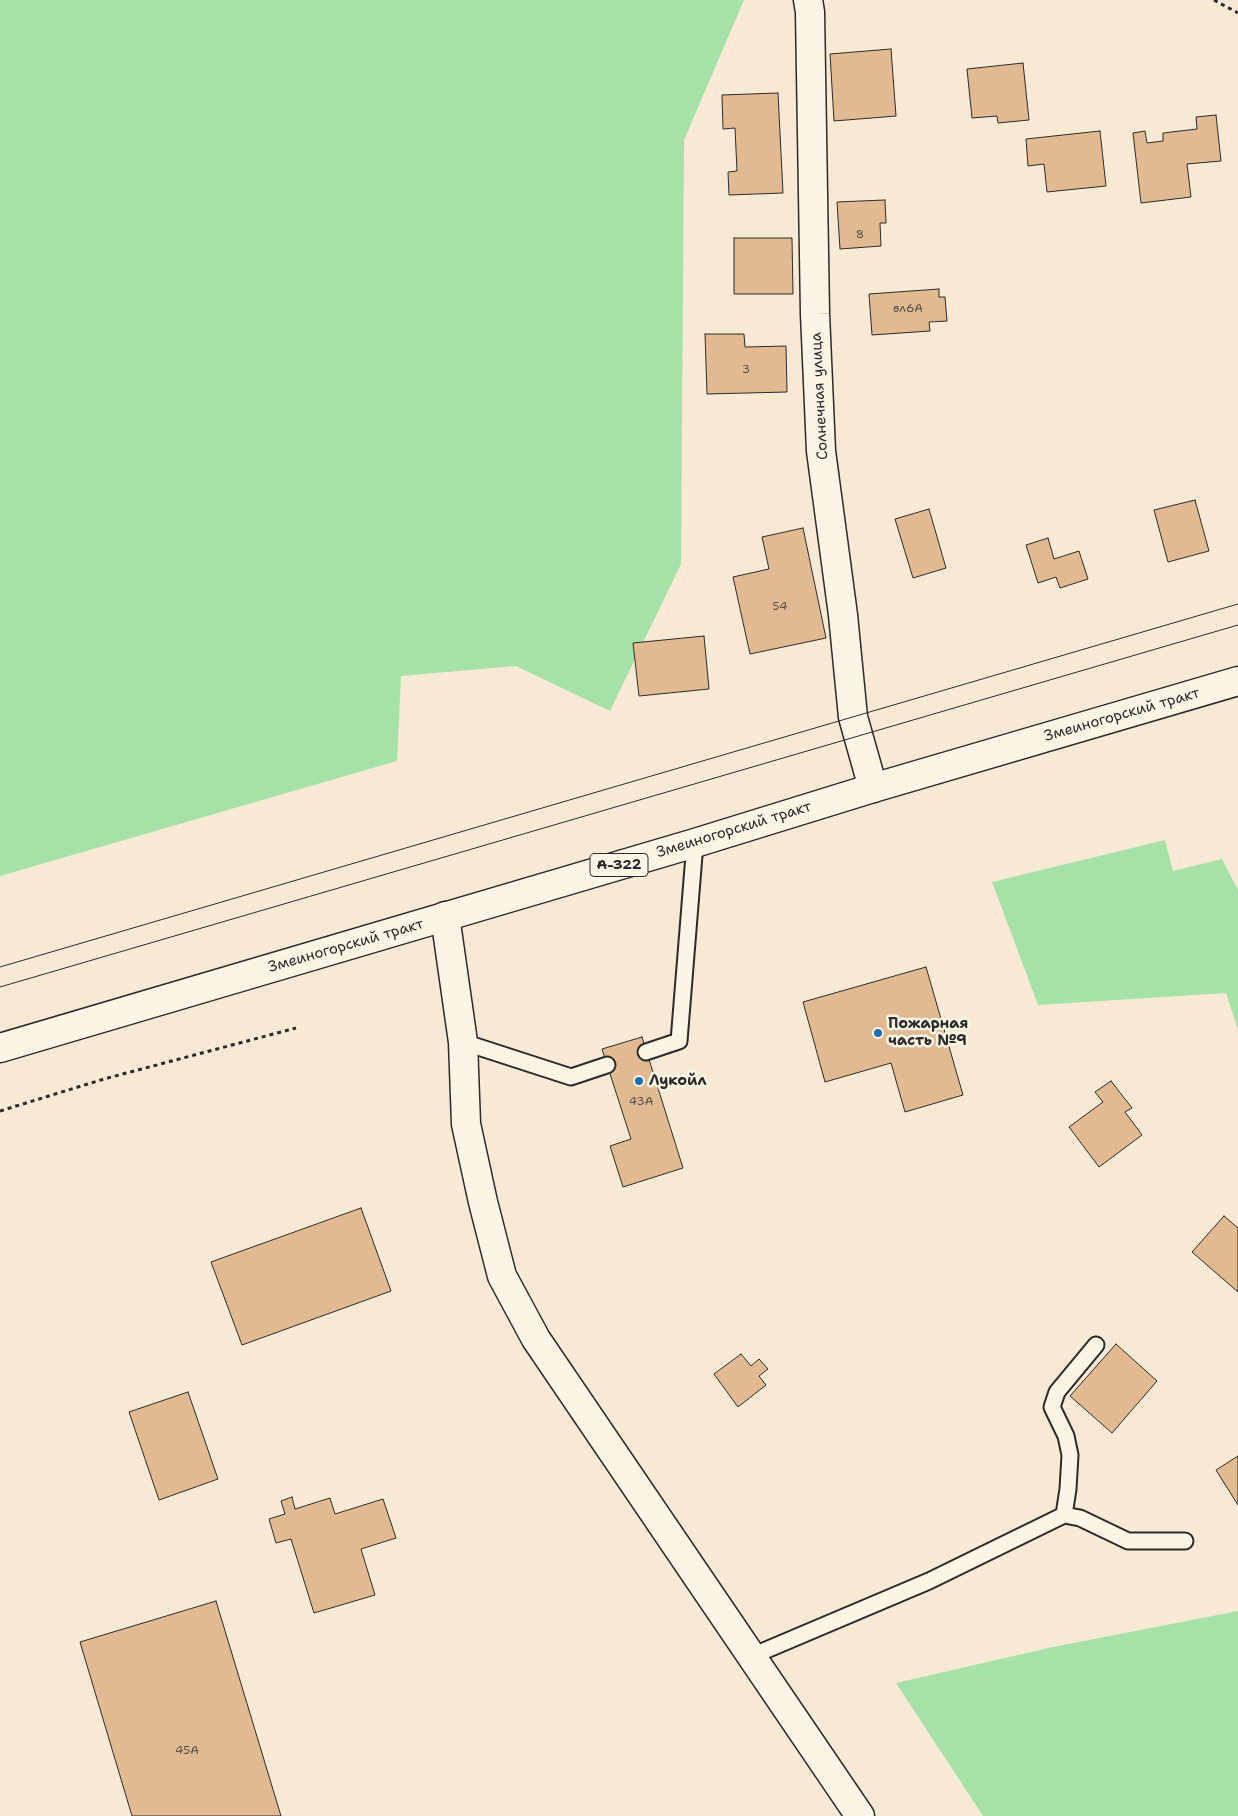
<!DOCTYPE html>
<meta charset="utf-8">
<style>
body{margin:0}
canvas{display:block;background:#f7e9d4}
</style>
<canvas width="1238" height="1816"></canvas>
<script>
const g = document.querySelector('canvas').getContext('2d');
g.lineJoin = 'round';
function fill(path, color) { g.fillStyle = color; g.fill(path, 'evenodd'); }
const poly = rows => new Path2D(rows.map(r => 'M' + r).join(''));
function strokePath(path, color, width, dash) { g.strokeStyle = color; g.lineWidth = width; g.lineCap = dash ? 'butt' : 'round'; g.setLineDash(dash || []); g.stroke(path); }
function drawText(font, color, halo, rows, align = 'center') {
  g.font = font + ' "Shantell Sans",sans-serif'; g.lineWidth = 5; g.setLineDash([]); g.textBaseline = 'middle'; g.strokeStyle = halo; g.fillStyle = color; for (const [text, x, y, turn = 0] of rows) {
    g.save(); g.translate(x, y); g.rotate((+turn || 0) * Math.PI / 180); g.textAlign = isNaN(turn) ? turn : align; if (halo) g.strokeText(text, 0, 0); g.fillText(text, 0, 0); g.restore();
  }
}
const green = poly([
 [0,0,744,0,684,140,681,564,610,711,516,666,401,676,397,761,0,876],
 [1165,840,1173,871,1222,859,1238,890,1238,1030,1226,993,1038,1005,992,882],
 [1238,1611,1238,1816,983,1816,896,1683,1053,1647]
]);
const building = poly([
 [891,49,896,116,834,121,830,54,891,49],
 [1023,63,1029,120,998,123,997,116,972,118,967,69,1023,63],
 [778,93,783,193,729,195,728,172,737,171,735,128,723,129,722,95,778,93],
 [1216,115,1221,161,1187,164,1191,197,1141,203,1133,133,1145,131,1147,143,1163,141,1163,133,1197,129,1196,117,1216,115],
 [1100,131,1106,186,1047,192,1044,164,1028,166,1026,139,1100,131],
 [885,200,886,223,880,223,881,246,840,249,837,202,885,200],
 [734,238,792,238,793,294,734,294,734,238],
 [939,289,939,297,945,297,947,321,929,322,930,331,872,335,869,294,939,289],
 [705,334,744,334,745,347,786,346,787,392,707,394,705,334],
 [1195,500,1209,551,1168,562,1154,510,1195,500],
 [929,509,946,568,913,578,895,519,929,509],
 [803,528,826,638,750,654,733,577,769,569,762,537,803,528],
 [1048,538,1054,559,1079,551,1088,579,1060,588,1056,577,1038,583,1026,545,1048,538],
 [704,636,709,689,639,696,633,643,704,636],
 [926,967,963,1095,905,1112,891,1063,825,1082,803,1002,926,967],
 [642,1037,683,1168,623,1187,610,1146,631,1139,602,1049,642,1037],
 [1111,1081,1132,1108,1125,1112,1142,1135,1099,1167,1069,1127,1103,1102,1095,1092,1111,1081],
 [361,1208,391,1291,242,1345,211,1262,361,1208],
 [1224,1216,1238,1228,1238,1292,1192,1252,1224,1216],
 [1116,1344,1157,1381,1112,1433,1070,1396,1116,1344],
 [741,1354,751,1366,759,1359,768,1369,759,1376,766,1385,738,1407,714,1374,741,1354],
 [188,1392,218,1479,159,1500,129,1412,188,1392],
 [1238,1456,1238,1505,1216,1470,1238,1456],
 [292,1497,295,1509,330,1498,335,1514,383,1499,396,1538,361,1549,375,1595,314,1613,291,1539,276,1543,269,1519,285,1514,281,1501,292,1497],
 [216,1601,281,1816,132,1816,80,1642,216,1601]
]);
const path = poly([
 [1214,0,1238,13],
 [0,1111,104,1079,296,1028]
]);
const lane = poly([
 [463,1042,571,1077,607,1065],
 [646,1052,679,1041,695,843],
 [1064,1515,1068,1489,1070,1455,1066,1436,1052,1407,1057,1392,1096,1345],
 [752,1656,929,1581,1064,1515,1080,1518,1128,1541,1185,1541]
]);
const street = poly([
 [808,0,810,12,815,314,821,451,843,615,853,717,873,788],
 [445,916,463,1042,466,1124,483,1202,502,1276,536,1339,860,1816]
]);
const highway = poly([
 [0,1048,695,843,873,788,1238,681]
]);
const tram = poly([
 [0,967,1238,604],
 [0,987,1238,625]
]);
const markers = [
 [878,1033,5,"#1f6fb2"],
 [639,1081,5,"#1f6fb2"]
];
const numberNames = [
 ["8",860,235],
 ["вл6А",908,309],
 ["3",746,370],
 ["54",780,607],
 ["43А",641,1102],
 ["45А",187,1751]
];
const shields = [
 [619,865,58]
];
const shieldNames = [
 ["А-322",619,865]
];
const streetNames = [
 ["Солнечная улица",820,396,-93],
 ["Змеиногорский тракт",1122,715,-16],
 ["Змеиногорский тракт",734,830,-17],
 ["Змеиногорский тракт",346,946,-16]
];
const poiNames = [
 ["Пожарная",888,1024],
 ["часть №9",888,1041],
 ["Лукойл",649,1081]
];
fill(green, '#a6e2a8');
fill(building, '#e1ba91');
strokePath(building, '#2b2b2b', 1);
strokePath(lane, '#2b2b2b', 19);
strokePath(street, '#2b2b2b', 31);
strokePath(highway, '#2b2b2b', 31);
strokePath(path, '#2b2b2b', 3, [4, 4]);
strokePath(lane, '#fcf5e5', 15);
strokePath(street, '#fcf5e5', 28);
strokePath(highway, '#fcf5e5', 28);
strokePath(tram, '#2b2b2b', 1);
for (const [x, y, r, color] of markers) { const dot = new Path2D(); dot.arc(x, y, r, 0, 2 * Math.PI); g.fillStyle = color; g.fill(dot); strokePath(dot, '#fcf5e5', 2); }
drawText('12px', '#584f44', null, numberNames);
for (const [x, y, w] of shields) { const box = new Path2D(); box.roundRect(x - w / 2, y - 11.5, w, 23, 4); g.fillStyle = '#fcf5e5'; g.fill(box); strokePath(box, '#2b2b2b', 1); }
drawText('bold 14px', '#2b2b2b', null, shieldNames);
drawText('15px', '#2b2b2b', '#fcf5e5', streetNames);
drawText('bold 15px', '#2b2b2b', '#fcf5e5', poiNames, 'left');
</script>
